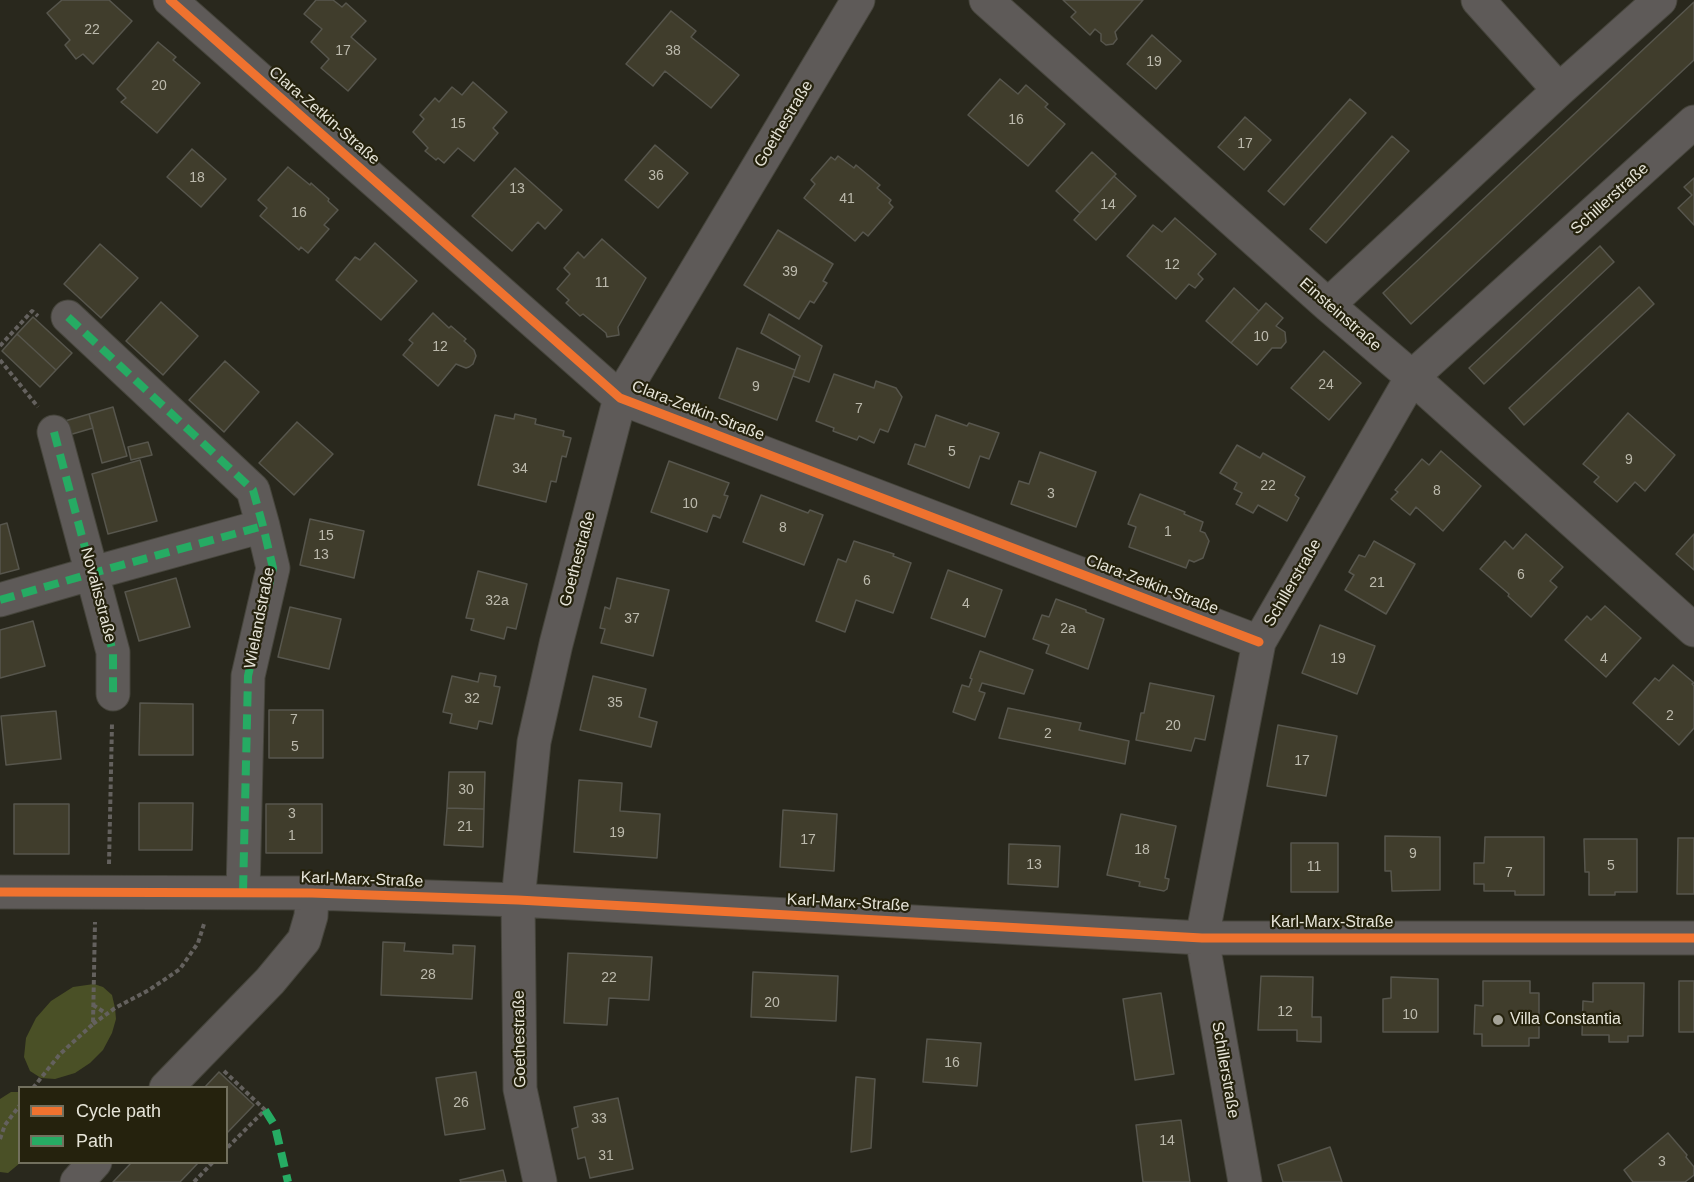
<!DOCTYPE html>
<meta charset="utf-8">
<style>
body{margin:0}
#map{position:relative;width:1694px;height:1182px;overflow:hidden;background:#29281d;font-family:Helvetica,sans-serif}
canvas{display:block}
.legend{position:absolute;left:18px;top:1086px;width:210px;height:78px;box-sizing:border-box;background:#25220d;border:2px solid #72705e;margin:0;padding:8px 10px;list-style:none;font-size:18px;color:#e6e4d8}
.legend li{display:flex;align-items:center;gap:12px;height:30px}
.legend b{width:30px;border:2px solid #72705e}
</style>
<div id="map">
<canvas width="1694" height="1182"></canvas>
<ul class="legend">
<li><b style="height:8px;background:#ef722f"></b>Cycle path</li>
<li><b style="height:8px;background:#26ab63"></b>Path</li>
</ul>
</div>
<script>
const g = document.querySelector('canvas').getContext('2d');
g.lineJoin = 'round';
function fill(path, color) { g.fillStyle = color; g.fill(path, 'evenodd'); }
const poly = rows => new Path2D(rows.map(r => 'M' + r).join(''));
function strokePath(path, color, width, dash) { g.strokeStyle = color; g.lineWidth = width; g.lineCap = dash ? 'butt' : 'round'; g.setLineDash(dash || []); g.stroke(path); }
function drawText(font, color, halo, rows, align = 'center') {
  g.font = font + ' Helvetica,sans-serif'; g.lineWidth = 4.5; g.setLineDash([]); g.textBaseline = 'middle'; g.strokeStyle = halo; g.fillStyle = color; for (const [text, x, y, turn = 0] of rows) {
    g.save(); g.translate(x, y); g.rotate((+turn || 0) * Math.PI / 180); g.textAlign = isNaN(turn) ? turn : align; if (halo) g.strokeText(text, 0, 0); g.fillText(text, 0, 0); g.restore();
  }
}
const green = poly([
 [94,984,103,987,112,995,115,1008,116,1019,112,1033,103,1050,90,1063,75,1073,55,1079,41,1078,30,1071,24,1057,26,1038,36,1018,51,1001,73,987],
 [11,1092,19,1092,20,1163,8,1173,0,1172,0,1099]
]);
const building = poly([
 [62,0,109,0,132,21,93,64,83,54,76,59,65,45,70,40,47,13,62,0],
 [316,0,333,0,342,7,346,3,366,21,351,37,376,59,348,91,321,68,329,59,311,42,322,29,304,14,316,0],
 [1063,0,1143,0,1115,32,1117,39,1113,44,1106,45,1101,41,1101,34,1095,29,1090,35,1071,17,1076,12,1063,0],
 [1694,2,1694,60,1411,324,1383,293,1694,2],
 [671,11,696,31,691,37,739,75,711,108,665,71,653,86,626,64,671,11],
 [1152,35,1181,61,1156,89,1127,64,1152,35],
 [158,42,176,57,173,60,200,83,157,133,121,102,126,98,117,89,158,42],
 [1000,79,1018,94,1026,85,1048,104,1045,107,1065,124,1028,166,968,115,1000,79],
 [473,82,507,112,493,128,498,133,474,161,458,148,444,163,438,158,436,160,425,151,428,148,413,132,424,119,420,115,435,98,439,102,452,87,462,95,473,82],
 [1350,99,1366,113,1284,205,1268,191,1350,99],
 [1245,117,1271,140,1244,170,1218,147,1245,117],
 [1392,136,1409,151,1326,243,1310,229,1392,136],
 [655,145,688,173,658,208,625,180,655,145],
 [192,149,226,179,201,207,167,177,192,149],
 [1092,152,1116,174,1080,213,1056,191,1092,152],
 [838,156,854,168,856,165,880,185,877,188,891,200,889,203,893,207,868,236,863,232,855,241,804,198,815,184,811,180,831,157,835,160,838,156],
 [288,167,310,185,311,183,329,199,328,201,338,210,324,225,329,229,308,253,301,247,299,250,260,216,267,208,258,200,288,167],
 [515,168,562,210,545,229,538,222,512,251,472,216,515,168],
 [1114,176,1136,196,1096,240,1074,220,1114,176],
 [1694,178,1694,225,1678,208,1692,195,1684,187,1694,178],
 [1175,218,1216,254,1198,274,1203,279,1195,288,1189,284,1176,299,1127,256,1153,225,1162,232,1175,218],
 [778,230,833,264,823,281,827,283,814,303,810,301,799,319,744,285,778,230],
 [602,239,646,278,618,327,619,335,607,337,606,333,583,314,580,316,566,303,569,300,557,289,570,274,564,268,578,252,584,258,602,239],
 [375,243,417,281,381,320,336,280,355,257,360,260,375,243],
 [100,244,138,278,101,318,64,284,100,244],
 [1600,246,1614,262,1484,384,1469,368,1600,246],
 [1639,287,1654,304,1524,425,1509,408,1639,287],
 [1234,288,1259,311,1231,343,1206,321,1234,288],
 [161,302,198,336,163,375,126,341,161,302],
 [1266,303,1283,318,1276,326,1285,332,1286,342,1281,348,1272,348,1257,365,1231,343,1266,303],
 [433,313,449,328,451,326,466,339,464,341,474,350,476,356,473,364,469,367,466,368,456,364,438,386,403,355,413,343,409,340,433,313],
 [769,314,822,346,809,382,793,376,800,356,761,333,769,314],
 [33,317,72,353,56,370,17,334,33,317],
 [17,334,56,370,40,387,2,351,17,334],
 [737,348,795,370,777,420,719,398,737,348],
 [1324,351,1361,383,1329,420,1291,388,1324,351],
 [225,361,259,392,224,432,189,400,225,361],
 [834,374,874,388,876,381,896,388,902,397,888,432,880,429,874,443,859,436,857,440,833,431,834,428,816,421,834,374],
 [113,407,127,456,102,463,89,414,113,407],
 [1628,413,1675,455,1645,491,1635,482,1617,502,1594,482,1599,477,1583,464,1628,413],
 [89,414,93,428,69,435,65,421,89,414],
 [515,414,536,419,535,424,564,431,563,436,571,438,566,457,562,456,556,482,551,481,546,502,478,485,495,415,514,419,515,414],
 [936,415,967,426,969,423,999,433,989,459,980,456,969,488,908,464,915,444,925,447,936,415],
 [297,422,333,454,294,495,259,463,297,422],
 [148,442,152,455,131,460,128,447,148,442],
 [1237,445,1260,458,1263,453,1305,477,1295,495,1299,498,1287,521,1258,505,1253,513,1236,504,1242,493,1234,489,1237,483,1220,473,1237,445],
 [1441,451,1481,486,1443,531,1416,507,1410,515,1391,499,1398,492,1395,490,1422,459,1429,465,1441,451],
 [1040,452,1096,472,1076,527,1011,504,1019,481,1029,484,1040,452],
 [140,460,157,521,108,534,92,474,140,460],
 [669,461,729,483,724,495,728,496,720,518,713,515,707,532,651,512,669,461],
 [1140,494,1185,512,1184,514,1203,522,1200,531,1205,533,1209,541,1203,558,1194,562,1189,560,1186,568,1129,547,1136,527,1128,524,1140,494],
 [761,495,808,513,810,510,823,515,804,565,743,542,761,495],
 [310,519,364,531,354,578,300,565,310,519],
 [7,523,19,569,0,574,0,525,7,523],
 [1526,534,1563,567,1550,581,1557,587,1531,617,1508,596,1509,594,1480,569,1505,541,1513,549,1526,534],
 [1694,534,1694,570,1676,554,1694,534],
 [854,541,894,554,893,556,911,563,893,613,856,600,845,632,816,621,838,559,846,562,854,541],
 [1374,541,1415,564,1386,614,1345,590,1354,575,1349,572,1359,555,1365,557,1374,541],
 [948,570,1002,590,985,637,931,618,948,570],
 [478,571,527,584,516,629,507,627,504,639,471,630,474,619,466,618,478,571],
 [176,578,190,627,139,641,125,592,176,578],
 [617,578,669,590,653,656,601,643,605,629,600,628,605,607,610,609,617,578],
 [1056,599,1086,610,1086,612,1104,619,1088,669,1046,653,1049,645,1033,639,1042,615,1049,617,1056,599],
 [1605,606,1641,638,1606,677,1565,640,1587,616,1591,620,1605,606],
 [290,607,341,619,329,669,278,657,290,607],
 [33,621,45,666,0,678,0,630,33,621],
 [1320,625,1375,646,1357,694,1302,673,1320,625],
 [980,651,1033,670,1024,694,982,683,979,691,985,693,975,720,953,712,962,685,969,687,972,679,970,678,980,651],
 [1673,665,1694,683,1692,684,1694,686,1694,728,1679,745,1633,703,1655,678,1659,681,1673,665],
 [480,673,496,676,494,686,500,687,492,724,479,721,477,729,450,723,452,714,443,712,452,676,478,682,480,673],
 [593,676,646,689,639,717,657,722,651,747,580,730,593,676],
 [1150,683,1214,696,1205,740,1195,738,1191,751,1136,740,1141,713,1144,713,1150,683],
 [140,703,193,704,193,755,139,755,140,703],
 [1008,708,1081,723,1079,730,1129,741,1125,764,999,738,1008,708],
 [269,710,323,710,323,758,269,758,269,710],
 [56,711,61,759,6,765,1,716,56,711],
 [1278,725,1337,736,1326,796,1267,786,1278,725],
 [449,772,485,772,484,809,447,808,449,772],
 [579,780,622,783,620,811,660,814,657,858,574,852,579,780],
 [139,803,193,803,192,850,139,850,139,803],
 [14,804,69,804,69,854,14,854,14,804],
 [266,804,322,804,322,853,266,853,266,804],
 [447,808,484,809,483,847,444,845,447,808],
 [783,810,837,814,834,871,780,867,783,810],
 [1121,814,1176,826,1165,878,1169,879,1167,889,1164,891,1139,886,1140,882,1107,875,1121,814],
 [1385,836,1440,837,1440,890,1392,891,1391,871,1385,871,1385,836],
 [1485,837,1544,837,1544,895,1515,895,1515,891,1484,891,1484,884,1474,884,1474,863,1484,863,1485,837],
 [1678,838,1694,838,1694,894,1677,894,1678,838],
 [1584,839,1637,839,1637,892,1615,892,1615,895,1589,895,1589,872,1585,872,1584,839],
 [1291,843,1338,843,1338,892,1291,892,1291,843],
 [1009,844,1060,846,1058,887,1008,884,1009,844],
 [383,942,405,943,404,951,453,954,453,945,475,946,472,999,381,995,383,942],
 [568,953,652,957,649,1000,609,998,607,1025,564,1023,568,953],
 [753,972,838,976,836,1021,751,1017,753,972],
 [1261,976,1313,977,1312,1017,1321,1017,1321,1042,1297,1041,1297,1030,1258,1030,1261,976],
 [1391,977,1438,979,1438,1032,1383,1032,1383,999,1391,998,1391,977],
 [1483,981,1530,981,1530,993,1539,993,1539,1038,1529,1038,1529,1046,1482,1046,1482,1034,1474,1034,1475,1005,1483,1006,1483,981],
 [1679,981,1694,981,1694,1032,1679,1032,1679,981],
 [1593,983,1644,983,1643,1036,1628,1036,1628,1042,1609,1042,1609,1035,1582,1035,1583,1001,1593,1002,1593,983],
 [1161,993,1174,1074,1135,1080,1123,999,1161,993],
 [927,1039,981,1043,977,1086,923,1082,927,1039],
 [219,1072,254,1105,226,1134,226,1088,204,1088,219,1072],
 [476,1072,485,1129,445,1135,436,1078,476,1072],
 [856,1077,875,1079,871,1148,851,1152,856,1077],
 [618,1098,633,1169,590,1178,585,1157,578,1159,572,1129,578,1127,574,1107,618,1098],
 [1181,1120,1190,1182,1143,1182,1136,1125,1181,1120],
 [1668,1133,1687,1155,1686,1157,1694,1167,1694,1175,1685,1182,1633,1182,1624,1170,1668,1133],
 [1330,1147,1342,1182,1283,1182,1278,1165,1330,1147],
 [132,1162,199,1162,180,1182,113,1182,132,1162],
 [503,1170,506,1182,461,1182,460,1180,503,1170]
]);
const path = poly([
 [0,346,32,311,38,316],
 [0,360,38,407],
 [109,864,112,724],
 [93,1005,107,1014],
 [93,1024,115,1008,149,990,180,969,198,943,204,924],
 [224,1071,265,1110,226,1149],
 [33,1088,60,1054,93,1024,95,922],
 [0,1139,5,1125,20,1105],
 [194,1182,213,1162]
]);
const minor = poly([
 [170,0,620,398,1259,642],
 [986,0,1328,305,1412,377,1694,630],
 [1478,0,1559,90],
 [1328,305,1559,90,1660,0],
 [68,317,253,490,263,526,273,568,248,676,243,893],
 [54,432,113,652,113,694],
 [0,600,93,573,263,526],
 [0,892,312,893,518,900,1202,938,1694,938],
 [166,1088,270,981,304,940,311,916,312,893],
 [77,1182,95,1162],
 [540,1182,520,1089,518,900,534,742,556,644,620,398,858,0],
 [1245,1182,1202,938,1259,642,1412,377,1694,122]
]);
const quiet = poly([
 [68,317,253,490,263,526,273,568,248,676,243,893],
 [54,432,113,652,113,694],
 [0,600,93,573,263,526],
 [265,1110,275,1126,288,1182]
]);
const cycleway = poly([
 [170,0,620,398,1259,642],
 [0,892,312,893,518,900,1202,938,1694,938]
]);
const markers = [
 [1498,1020,6,"#a4a297"]
];
const numberNames = [
 ["22",92,30],
 ["17",343,51],
 ["38",673,51],
 ["19",1154,62],
 ["20",159,86],
 ["16",1016,120],
 ["15",458,124],
 ["17",1245,144],
 ["36",656,176],
 ["18",197,178],
 ["13",517,189],
 ["41",847,199],
 ["14",1108,205],
 ["16",299,213],
 ["12",1172,265],
 ["39",790,272],
 ["11",602,283],
 ["10",1261,337],
 ["12",440,347],
 ["24",1326,385],
 ["9",756,387],
 ["7",859,409],
 ["5",952,452],
 ["9",1629,460],
 ["34",520,469],
 ["22",1268,486],
 ["8",1437,491],
 ["3",1051,494],
 ["10",690,504],
 ["8",783,528],
 ["1",1168,532],
 ["15",326,536],
 ["13",321,555],
 ["6",1521,575],
 ["6",867,581],
 ["21",1377,583],
 ["32a",497,601],
 ["4",966,604],
 ["37",632,619],
 ["2a",1068,629],
 ["19",1338,659],
 ["4",1604,659],
 ["32",472,699],
 ["35",615,703],
 ["2",1670,716],
 ["7",294,720],
 ["20",1173,726],
 ["2",1048,734],
 ["5",295,747],
 ["17",1302,761],
 ["30",466,790],
 ["3",292,814],
 ["21",465,827],
 ["19",617,833],
 ["1",292,836],
 ["17",808,840],
 ["18",1142,850],
 ["9",1413,854],
 ["13",1034,865],
 ["5",1611,866],
 ["11",1314,867],
 ["7",1509,873],
 ["28",428,975],
 ["22",609,978],
 ["20",772,1003],
 ["12",1285,1012],
 ["10",1410,1015],
 ["16",952,1063],
 ["26",461,1103],
 ["33",599,1119],
 ["14",1167,1141],
 ["31",606,1156],
 ["3",1662,1162]
];
const streetNames = [
 ["Clara-Zetkin-Straße",324,116,41],
 ["Goethestraße",784,124,-59],
 ["Schillerstraße",1610,199,-42],
 ["Einsteinstraße",1340,315,41],
 ["Clara-Zetkin-Straße",698,411,21],
 ["Goethestraße",578,559,-75],
 ["Schillerstraße",1293,583,-60],
 ["Clara-Zetkin-Straße",1152,585,21],
 ["Novalisstraße",98,595,75],
 ["Wielandstraße",260,618,-79],
 ["Karl-Marx-Straße",362,880,2],
 ["Karl-Marx-Straße",848,903,3],
 ["Karl-Marx-Straße",1332,923],
 ["Goethestraße",520,1039,-91],
 ["Schillerstraße",1225,1070,80]
];
const poiNames = [
 ["Villa Constantia",1510,1020]
];
fill(green, '#4a5026');
fill(building, '#403d2c');
strokePath(building, '#57564d', 1.5);
strokePath(minor, '#46453c', 35);
strokePath(path, '#64615e', 4, [4.5, 3]);
strokePath(minor, '#5e5a58', 33);
strokePath(quiet, '#26ab63', 8, [15, 8]);
strokePath(cycleway, '#ef722f', 9);
for (const [x, y, r, color] of markers) { const dot = new Path2D(); dot.arc(x, y, r, 0, 2 * Math.PI); g.fillStyle = color; g.fill(dot); strokePath(dot, '#25220d', 2); }
drawText('14px', '#bcbaad', null, numberNames);
drawText('16px', '#e6e4d8', '#25220d', streetNames);
drawText('16px', '#e6e4d8', '#25220d', poiNames, 'left');
</script>
